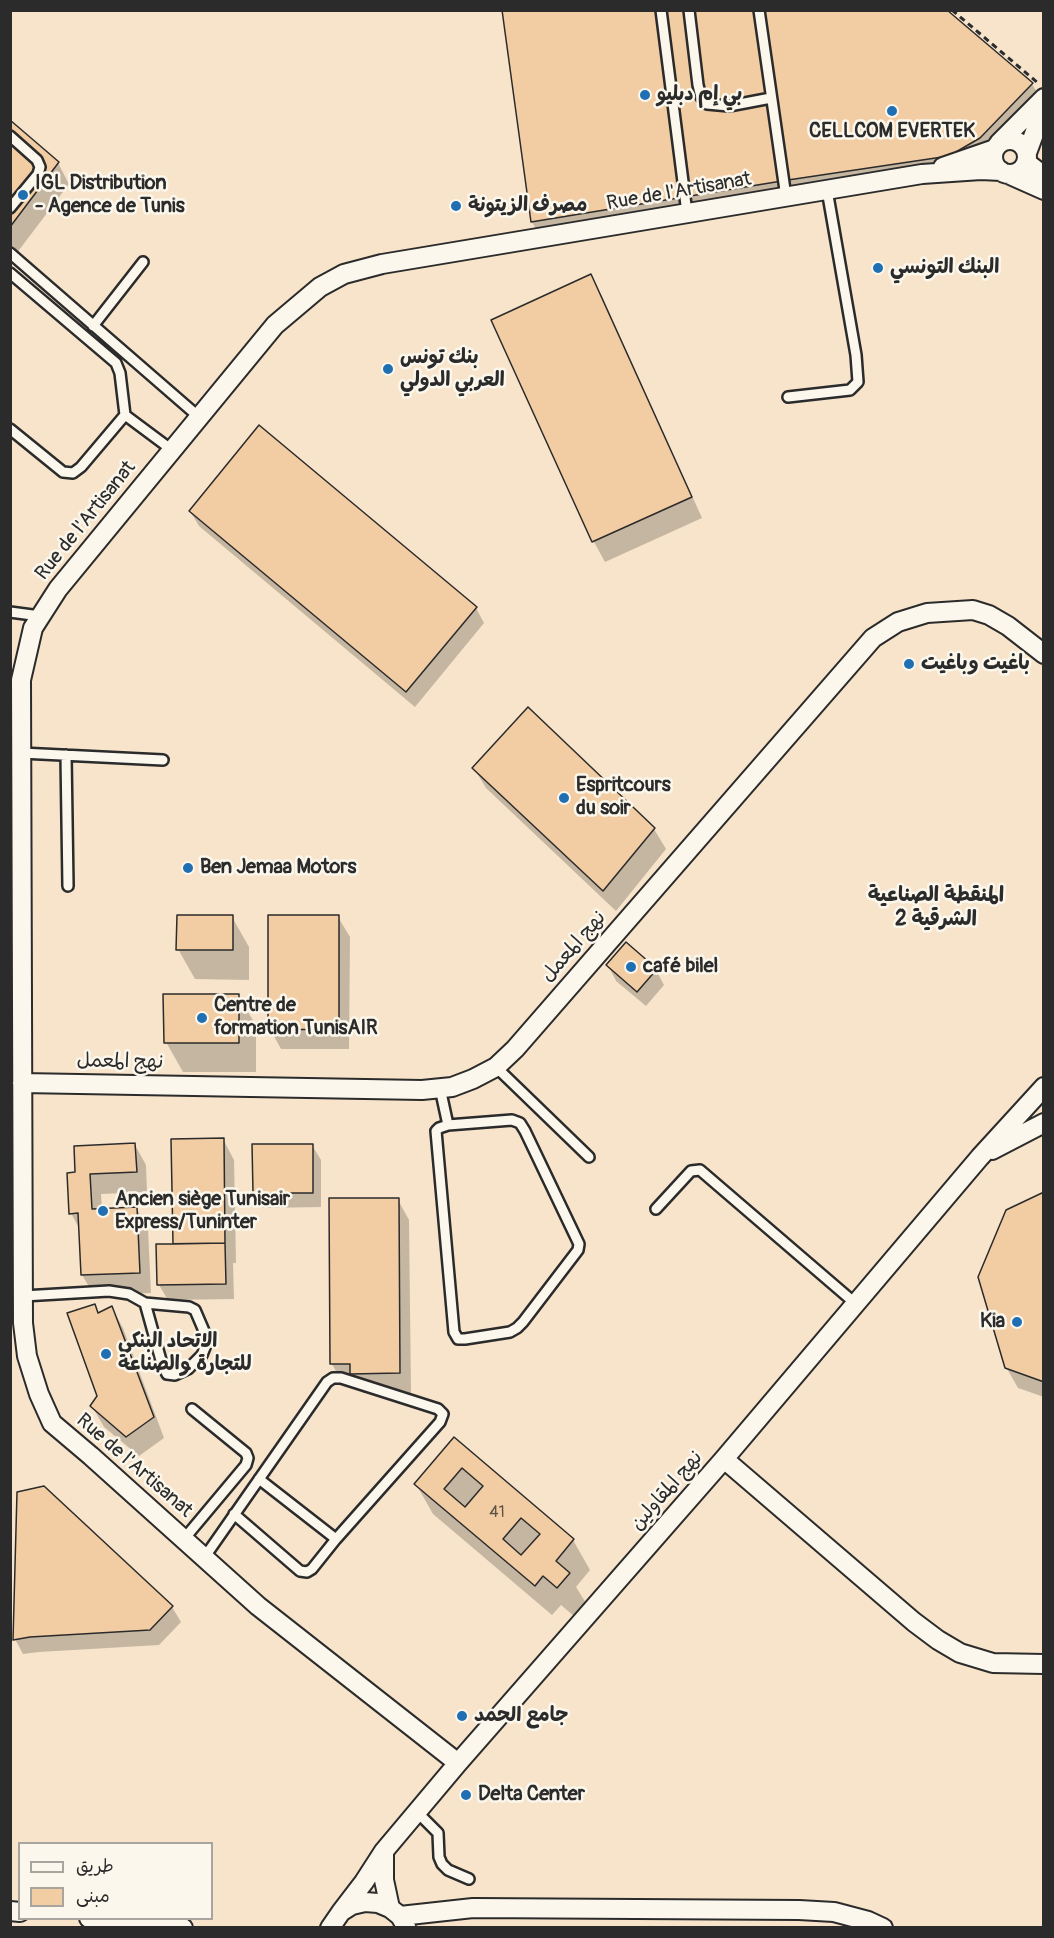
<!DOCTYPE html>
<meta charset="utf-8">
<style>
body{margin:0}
#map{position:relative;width:1054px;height:1938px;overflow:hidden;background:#f9eedd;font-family:Pangolin,"Playpen Sans Arabic",sans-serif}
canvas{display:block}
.frame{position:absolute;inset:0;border:12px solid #2b2b2b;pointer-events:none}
.legend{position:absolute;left:18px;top:1842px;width:195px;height:78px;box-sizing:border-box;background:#fbf7ec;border:2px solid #a8a59f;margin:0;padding:8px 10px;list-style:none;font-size:18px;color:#2b2b2b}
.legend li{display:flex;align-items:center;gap:12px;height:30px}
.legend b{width:30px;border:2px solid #a8a59f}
</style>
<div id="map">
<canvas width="1054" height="1938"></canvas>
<div class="frame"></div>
<ul class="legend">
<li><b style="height:8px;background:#fbf7ec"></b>طريق</li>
<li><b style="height:16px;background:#f2cca2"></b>مبنى</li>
</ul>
</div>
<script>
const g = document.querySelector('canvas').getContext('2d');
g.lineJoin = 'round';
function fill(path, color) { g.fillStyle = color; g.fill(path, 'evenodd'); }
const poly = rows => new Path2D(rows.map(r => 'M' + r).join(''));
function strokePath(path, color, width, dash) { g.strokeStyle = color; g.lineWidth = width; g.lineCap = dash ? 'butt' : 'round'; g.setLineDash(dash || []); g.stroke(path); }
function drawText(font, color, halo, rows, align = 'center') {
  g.font = font + ' Pangolin,"Playpen Sans Arabic",sans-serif'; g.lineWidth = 5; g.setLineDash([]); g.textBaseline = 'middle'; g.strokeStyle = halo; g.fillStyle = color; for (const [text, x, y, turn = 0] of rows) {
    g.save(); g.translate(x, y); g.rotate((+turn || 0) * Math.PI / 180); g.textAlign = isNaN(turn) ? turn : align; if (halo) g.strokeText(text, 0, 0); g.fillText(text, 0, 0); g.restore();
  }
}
const built = poly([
 [11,11,1043,11,1043,1927,11,1927],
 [20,1844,212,1844,212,1918,20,1918]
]);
const shadow = poly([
 [945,10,1032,84,1044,104,961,176,544,242,532,222],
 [10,122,58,163,69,184,10,262],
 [590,276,602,296,702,518,605,562,594,542,493,320],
 [190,511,476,608,484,623,415,707,199,526],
 [474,768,654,829,666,849,616,911,486,788],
 [232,917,249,947,249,980,195,979,178,949],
 [270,917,338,917,350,937,349,1049,281,1049,270,1029],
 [608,965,656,970,664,985,646,1006,616,981],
 [238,996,256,1025,256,1072,183,1072,166,1042],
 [223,1139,234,1160,236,1263,233,1263,234,1299,168,1300,159,1285,174,1245],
 [135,1145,146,1165,147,1192,101,1194,102,1210,137,1209,148,1229,151,1293,94,1295,82,1275,80,1230,71,1213,77,1174],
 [312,1145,321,1160,321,1207,263,1208,254,1192],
 [1044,1193,1044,1397,1018,1388,1006,1367],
 [398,1200,409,1220,411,1393,363,1393,358,1384,343,1384,332,1364],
 [95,1306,99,1314,112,1308,123,1328,164,1438,139,1456,104,1427,92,1406,98,1396],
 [454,1439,573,1540,590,1570,576,1587,586,1603,575,1617,561,1605,552,1615,433,1514,416,1484],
 [43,1488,172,1607,181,1622,159,1645,39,1652,23,1654,15,1639]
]);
const building = poly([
 [502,10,763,10,788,180,531,222,502,10],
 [763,10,947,10,1033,83,980,138,949,156,788,180,763,10],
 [10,120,59,162,10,227,10,120],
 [591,274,692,497,592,542,491,320,591,274],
 [259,425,477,607,406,692,189,511,259,425],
 [528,707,655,828,603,891,472,768,528,707],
 [177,915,233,915,233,950,176,950,177,915],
 [268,915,339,915,339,1030,268,1029,268,915],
 [626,942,657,969,637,992,606,965,626,942],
 [163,994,239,994,239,1043,164,1043,163,994],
 [224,1138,225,1243,173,1244,171,1139,224,1138],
 [135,1143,137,1172,90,1174,92,1209,137,1207,140,1273,81,1275,78,1213,69,1214,67,1173,75,1172,74,1146,135,1143],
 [252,1144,313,1144,313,1193,253,1193,252,1144],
 [1044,1192,1044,1382,1005,1368,978,1277,1006,1210,1044,1192],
 [329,1198,399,1198,400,1373,350,1374,350,1364,330,1364,329,1198],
 [225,1243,226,1284,157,1285,156,1244,225,1243],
 [95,1304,98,1313,112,1306,154,1417,126,1437,90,1406,97,1396,67,1313,95,1304],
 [454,1437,574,1539,556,1561,570,1573,557,1588,543,1576,535,1586,414,1484,454,1437],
 [462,1468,483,1486,465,1507,444,1489,462,1468],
 [521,1518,540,1534,521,1555,503,1539,521,1518],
 [44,1486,173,1606,150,1630,30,1637,13,1640,17,1492,44,1486]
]);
const path = poly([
 [952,10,1038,83]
]);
const lane = poly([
 [661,10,687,213],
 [689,10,698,85,701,97,707,104,729,106,771,98],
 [759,10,786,197],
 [10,136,37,160,40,167,38,174,10,208],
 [10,253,199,417],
 [10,273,116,363,120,373,125,415,172,450],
 [93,326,143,262],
 [788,397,850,390,858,382,856,355,827,190],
 [10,429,63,472,73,473,81,467,125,415],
 [10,612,40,616],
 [21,753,163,760],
 [66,755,68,886],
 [496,1067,589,1157],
 [440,1088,448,1125,512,1120,520,1123,525,1131,579,1244,578,1250,523,1322,517,1328,510,1332,465,1339,458,1339,454,1332,436,1131,439,1128,448,1125],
 [656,1209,691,1171,700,1170,856,1304],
 [23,1296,109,1291,129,1294,145,1303,189,1307,195,1310,204,1331,206,1345,202,1355,188,1369,175,1375,167,1374,162,1364,145,1303],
 [234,1514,300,1571,307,1572,312,1569,336,1539,259,1479],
 [184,1539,246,1465,248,1458,246,1453,192,1409],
 [204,1558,327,1382,333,1378,341,1378,438,1409,443,1414,440,1422,336,1539],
 [417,1812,438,1833,439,1857,442,1864,448,1870,469,1879]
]);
const street = poly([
 '993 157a17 17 0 1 1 34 0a17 17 0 1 1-34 0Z',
 [999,143,1044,98],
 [1027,153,1044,107],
 [1026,162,1044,176],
 [943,167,995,149],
 [1008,174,1044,190],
 [22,1083,422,1090,452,1087,473,1079,496,1067,515,1049,873,638,898,622,927,613,973,610,989,615,1008,626,1044,654],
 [992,1150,1044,1123],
 [724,1459,914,1622,938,1640,960,1653,993,1663,1044,1664],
 [458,1763,258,1606,91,1456,52,1423,39,1394,27,1356,23,1323,21,680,33,628,58,589,275,325,320,287,344,274,382,264,922,174,981,170,1001,171],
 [384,1853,384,1880,390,1908],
 [10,1911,20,1912],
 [341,1912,364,1882,384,1851,458,1763,724,1459,980,1157,1044,1087],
 [400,1916,473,1908,799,1910,834,1912,868,1921,883,1928],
 [89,1918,183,1928],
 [330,1928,341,1912,352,1905,365,1902,378,1903,390,1908,400,1916,406,1926]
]);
const markers = [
 [645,95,6,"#1f6fb2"],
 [892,111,6,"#1f6fb2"],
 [23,195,6,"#1f6fb2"],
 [456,206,6,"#1f6fb2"],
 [878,268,6,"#1f6fb2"],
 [388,369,6,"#1f6fb2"],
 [909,664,6,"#1f6fb2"],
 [564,798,6,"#1f6fb2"],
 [188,868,6,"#1f6fb2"],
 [631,967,6,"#1f6fb2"],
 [202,1018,6,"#1f6fb2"],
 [103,1211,6,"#1f6fb2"],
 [1017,1322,6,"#1f6fb2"],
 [106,1354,6,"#1f6fb2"],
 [462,1716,6,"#1f6fb2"],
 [466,1795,6,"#1f6fb2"]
];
const numberNames = [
 ["41",497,1513]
];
const poiNames = [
 ["بي إم دبليو",657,95],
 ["CELLCOM EVERTEK",892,132,"center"],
 ["IGL Distribution",35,184],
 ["- Agence de Tunis",35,207],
 ["مصرف الزيتونة",468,206],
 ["البنك التونسي",890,268],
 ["بنك تونس",400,358],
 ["العربي الدولي",400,381],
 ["باغيت وباغيت",921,664],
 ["Espritcours",576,786],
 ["du soir",576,809],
 ["Ben Jemaa Motors",200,868],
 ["café bilel",643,967],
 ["Centre de",214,1006],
 ["formation TunisAIR",214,1029],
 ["Ancien siège Tunisair",115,1200],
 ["Express/Tuninter",115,1223],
 ["Kia",1005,1322,"right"],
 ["الاتحاد البنكي",118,1342],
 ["للتجارة والصناعة",118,1365],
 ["جامع الحمد",474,1716],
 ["Delta Center",478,1795]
];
const streetNames = [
 ["Rue de l'Artisanat",679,192,-10],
 ["Rue de l'Artisanat",86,521,-51],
 ["نهج المعمل",574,947,-49],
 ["نهج المعمل",120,1062,1],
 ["Rue de l'Artisanat",134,1466,41],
 ["نهج المقاولين",667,1491,-49]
];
const neighbourhoodNames = [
 ["المنقطة الصناعية",936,896],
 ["الشرقية 2",936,920]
];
fill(built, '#f7e4cb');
fill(shadow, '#0003');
fill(building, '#f2cca2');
strokePath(building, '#2b2b2b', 1.5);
strokePath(lane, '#2b2b2b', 14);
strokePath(street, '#2b2b2b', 22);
strokePath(path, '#2b2b2b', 3, [6, 4.5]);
strokePath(lane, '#fbf7ec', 9);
strokePath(street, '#fbf7ec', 18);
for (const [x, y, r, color] of markers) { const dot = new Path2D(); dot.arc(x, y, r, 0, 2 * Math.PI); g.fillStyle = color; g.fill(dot); strokePath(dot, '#fbf7ec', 2); }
drawText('16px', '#5d5349', null, numberNames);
drawText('bold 20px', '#2b2b2b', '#fbf7ec', poiNames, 'left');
drawText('20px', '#2b2b2b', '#fbf7ec', streetNames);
drawText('bold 21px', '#2b2b2b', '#fbf7ec', neighbourhoodNames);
</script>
